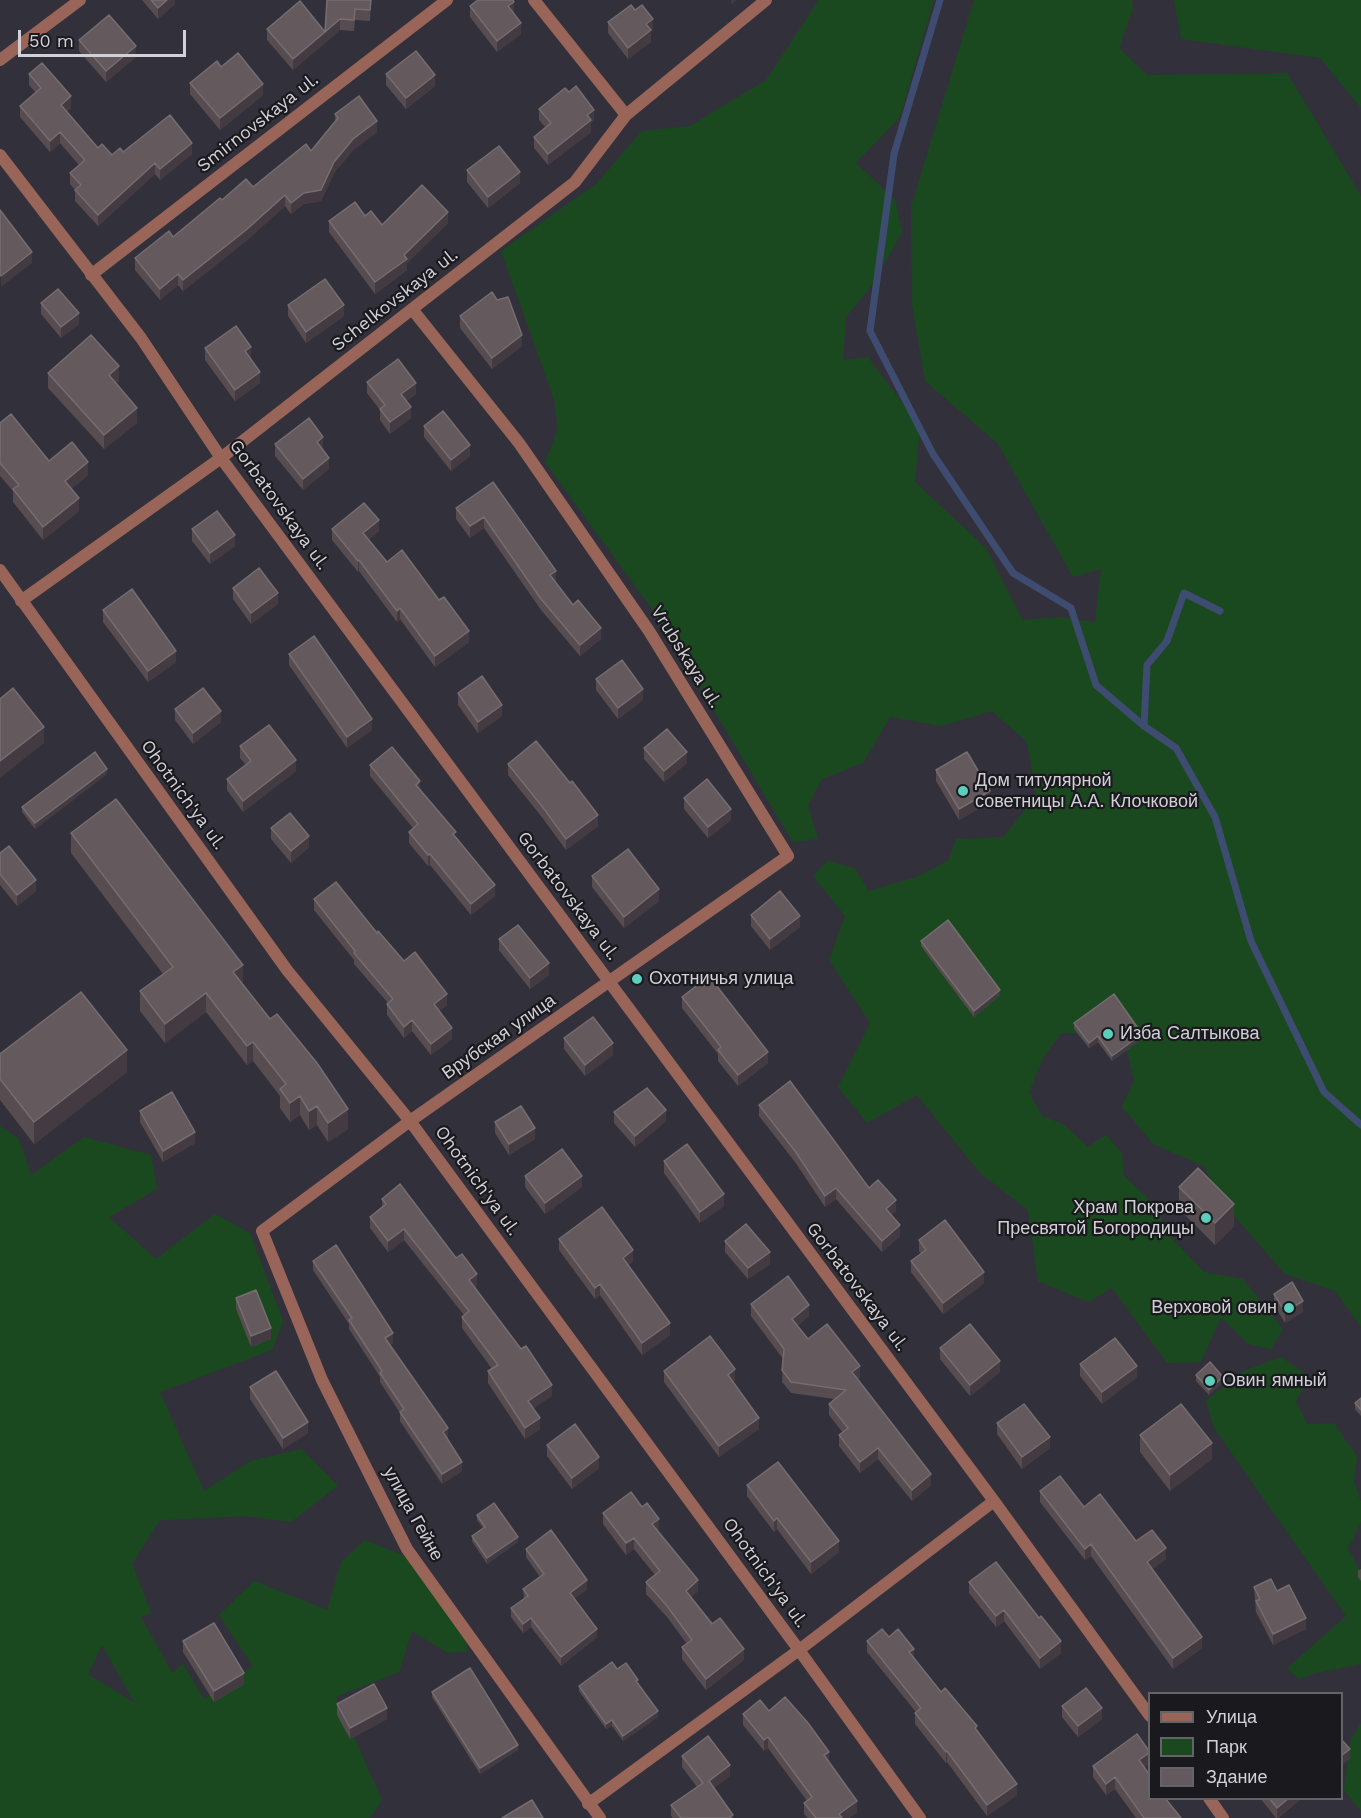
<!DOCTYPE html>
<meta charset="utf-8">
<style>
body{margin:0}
#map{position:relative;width:1361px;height:1818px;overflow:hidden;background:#32313b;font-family:"Work Sans",sans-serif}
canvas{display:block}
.legend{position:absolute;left:1148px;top:1692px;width:195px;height:108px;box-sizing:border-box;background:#1a1a1e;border:2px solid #636368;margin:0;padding:8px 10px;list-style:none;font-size:18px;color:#d1d0d6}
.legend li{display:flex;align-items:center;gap:12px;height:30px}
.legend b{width:30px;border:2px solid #636368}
.scale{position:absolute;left:18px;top:30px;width:168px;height:27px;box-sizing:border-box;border:3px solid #d1d0d6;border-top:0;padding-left:8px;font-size:18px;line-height:21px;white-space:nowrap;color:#d1d0d6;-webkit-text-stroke:4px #1a1a1e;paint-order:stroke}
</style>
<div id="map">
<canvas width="1361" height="1818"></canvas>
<ul class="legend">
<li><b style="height:8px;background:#9a6559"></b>Улица</li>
<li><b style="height:16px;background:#1b491f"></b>Парк</li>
<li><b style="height:16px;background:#645a5e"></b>Здание</li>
</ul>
<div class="scale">50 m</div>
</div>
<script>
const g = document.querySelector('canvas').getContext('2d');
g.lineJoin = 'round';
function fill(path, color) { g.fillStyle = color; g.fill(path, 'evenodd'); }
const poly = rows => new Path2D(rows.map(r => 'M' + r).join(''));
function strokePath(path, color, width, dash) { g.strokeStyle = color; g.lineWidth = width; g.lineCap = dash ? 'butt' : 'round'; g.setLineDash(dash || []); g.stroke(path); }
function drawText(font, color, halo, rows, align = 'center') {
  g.font = font + ' "Work Sans",sans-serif'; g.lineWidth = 4.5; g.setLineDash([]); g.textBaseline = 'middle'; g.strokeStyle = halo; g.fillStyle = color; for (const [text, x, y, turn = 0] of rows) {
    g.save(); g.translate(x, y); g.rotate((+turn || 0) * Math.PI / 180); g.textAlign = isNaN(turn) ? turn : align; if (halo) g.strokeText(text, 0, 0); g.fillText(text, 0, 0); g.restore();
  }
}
const green = poly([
 [819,0,934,0,900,117,856,163,895,200,902,232,873,284,846,317,843,360,868,357,920,427,915,482,986,548,1022,620,1058,617,1095,622,1101,569,1073,577,998,444,925,381,912,305,911,207,974,0,1132,0,1133,8,1119,48,1147,75,1287,73,1361,196,1361,1327,1335,1291,1285,1274,1224,1204,1204,1166,1153,1144,1122,1107,1134,1080,1127,1051,1099,1033,1061,1033,1042,1060,1029,1092,1042,1116,1063,1124,1088,1147,1106,1135,1122,1153,1124,1176,1157,1207,1167,1233,1204,1272,1243,1279,1283,1329,1271,1349,1248,1344,1221,1317,1201,1362,1167,1363,1112,1288,1088,1302,1038,1281,1028,1210,980,1173,917,1095,867,1123,838,1087,870,1023,829,960,845,916,813,876,827,861,855,868,868,891,917,877,949,860,956,839,1003,837,1036,796,1027,742,992,711,941,726,890,717,863,763,822,779,808,805,818,839,793,842,657,616,545,462,558,430,554,399,501,251,596,184,642,131,690,126,766,80],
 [1174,0,1361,0,1361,108,1320,58,1181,39],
 [0,1126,19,1139,31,1175,84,1137,151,1155,157,1189,109,1217,156,1259,215,1214,250,1233,283,1321,272,1350,160,1392,204,1491,251,1461,302,1449,338,1486,291,1522,247,1516,160,1520,132,1564,151,1613,141,1617,172,1673,183,1664,204,1699,253,1666,219,1615,254,1581,327,1610,341,1562,365,1540,420,1562,465,1637,468,1651,448,1653,412,1631,399,1672,336,1697,382,1800,370,1818,0,1818],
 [102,1645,134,1702,139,1700,135,1703,88,1674],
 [1281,1357,1309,1376,1296,1401,1307,1424,1334,1423,1357,1456,1354,1482,1361,1502,1361,1522,1348,1549,1361,1572,1361,1664,1317,1673,1299,1679,1287,1668,1346,1616,1214,1428,1206,1401,1241,1372],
 [1361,1723,1361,1811,1344,1790,1350,1741]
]);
const stream = poly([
 [940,0,894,154,870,331,933,454,1013,573,1071,608,1096,685,1144,726,1176,748,1215,817,1251,941,1324,1092,1361,1125],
 [1144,726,1147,665,1167,641,1184,593,1220,611]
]);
const street = poly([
 [534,0,626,115],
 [0,60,80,0],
 [0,155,141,338,221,458,994,1501,1150,1716],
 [91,275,447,0],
 [412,309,519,443,649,631,788,856,410,1121,262,1231,322,1380,407,1549,600,1818],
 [0,570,287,970,410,1121,799,1650,920,1818],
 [21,601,221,458,575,182,626,115,766,0],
 [1209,1798,1223,1818],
 [588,1804,799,1650,994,1501]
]);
const wall = poly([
 [142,0,175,0,175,4,158,19],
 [327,0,371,0,370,21,355,20,354,31,340,30,293,70,267,40,267,29,325,32],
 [470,6,514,13,521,34,497,52,470,17],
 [608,22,653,30,651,31,651,42,628,59,608,33],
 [79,40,136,57,106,82,79,51],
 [221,67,263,95,220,130,190,94,190,83],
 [29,74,71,108,67,111,98,148,112,155,123,152,192,154,160,180,155,174,98,226,75,201,75,190,70,184,70,173,79,165,60,143,50,152,20,117,20,106,36,93,29,85],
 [386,74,435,86,406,109,386,85],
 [539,109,594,121,591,123,591,132,548,165,534,148,534,137,546,128,539,120],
 [335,114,377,132,353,150,334,173,321,201,304,204,291,214,285,206,246,241,183,291,178,285,160,300,135,270,135,258,173,237,222,200,253,187,311,151,335,122],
 [467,170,520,183,488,208,467,182],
 [365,216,382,225,448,223,407,263,407,270,375,294,329,232,329,221],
 [497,300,522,346,492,369,460,328,460,316],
 [41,303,79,324,61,338,41,314],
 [288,305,344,316,306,343,288,316],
 [205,348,251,358,250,358,260,383,235,401,205,360],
 [48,373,119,381,116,383,137,423,104,449,48,388],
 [367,382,416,394,406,401,411,418,390,434,380,420,380,410,367,393],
 [0,423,49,461,88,475,71,489,79,511,43,540,13,502,13,491,0,476],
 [424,426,470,456,451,471,424,437],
 [275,444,323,448,322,449,329,469,303,490,275,456],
 [493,482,556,582,555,582,601,639,580,656,541,610,484,528,470,538,456,519,456,508],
 [192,529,235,546,210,564,192,541],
 [332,529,379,531,369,539,387,562,469,642,435,667,400,619,397,622,359,571,358,572,332,540],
 [233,588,278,604,251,624,233,599],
 [103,610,176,662,148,682,103,622],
 [289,654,372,730,347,748,289,665],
 [596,679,643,700,618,719,596,690],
 [458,693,502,716,478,733,458,705],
 [175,709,221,722,193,744,175,720],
 [240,746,296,771,243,812,227,790,227,779,246,765,240,758],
 [644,748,687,763,664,782,644,759],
 [508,764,598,826,566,850,541,816,508,775],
 [370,765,420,789,456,837,495,896,471,915,430,865,428,866,409,843,409,832,413,828,370,776],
 [936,770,990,802,959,820,936,781],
 [107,774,35,829,22,812,22,807],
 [684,798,731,820,708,838,684,809],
 [271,828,309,847,291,863,271,839],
 [71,833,243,984,348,1129,328,1142,317,1125,309,1130,300,1115,290,1122,280,1108,280,1096,253,1061,247,1065,206,1012,165,1043,140,1011,140,991,163,974,71,853],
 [0,853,36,891,17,906,0,885],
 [592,876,659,901,624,928,592,887],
 [314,899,377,933,447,1005,439,1011,452,1039,431,1055,412,1031,404,1038,387,1015,387,1004,388,1003,354,964,354,960,314,910],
 [751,915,800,927,770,950,751,926],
 [499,939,549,975,530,989,499,950],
 [921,941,1000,995,974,1017,921,946],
 [682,997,768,1063,738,1086,718,1061,718,1054,682,1008],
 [1074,1023,1142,1039,1112,1061,1098,1042,1089,1048,1074,1029],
 [564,1038,613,1055,585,1076,564,1049],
 [0,1054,127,1072,34,1144,0,1100],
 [759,1105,896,1211,891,1215,900,1236,882,1252,836,1199,825,1207,795,1162,759,1116],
 [140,1111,195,1143,163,1162,140,1122],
 [614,1112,666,1121,635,1147,614,1123],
 [495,1122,535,1139,509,1155,495,1133],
 [664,1161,724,1206,700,1223,664,1173],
 [525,1176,582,1187,545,1214,525,1187],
 [1179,1187,1234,1226,1215,1245,1179,1209],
 [382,1199,456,1258,477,1285,475,1287,552,1396,533,1408,540,1429,525,1439,488,1383,488,1371,492,1369,462,1328,462,1317,464,1315,404,1240,388,1252,370,1228,370,1217,382,1207],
 [559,1239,633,1262,628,1265,670,1335,642,1355,600,1295,595,1299,559,1250],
 [919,1240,984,1283,943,1314,911,1272,911,1261,921,1254,919,1251],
 [725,1241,770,1264,748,1279,725,1252],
 [313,1261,393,1343,390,1345,448,1438,447,1438,462,1471,442,1484,400,1421,400,1413,380,1382,380,1377,349,1329,349,1324,313,1270],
 [1274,1294,1303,1312,1285,1323,1274,1305],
 [236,1298,271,1339,251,1347,236,1309],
 [751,1304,809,1316,797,1326,808,1339,860,1377,858,1379,931,1485,912,1501,878,1459,860,1473,839,1446,839,1435,843,1433,829,1415,829,1404,834,1399,791,1393,782,1382,783,1359,751,1316],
 [940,1348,1000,1372,970,1396,940,1359],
 [1080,1364,1137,1377,1102,1404,1080,1376],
 [664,1371,735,1380,733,1382,759,1429,719,1457,664,1382],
 [1196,1375,1223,1382,1209,1395,1196,1381],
 [250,1387,308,1433,283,1449,250,1399],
 [1361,1398,1361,1416,1355,1409,1355,1403],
 [997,1423,1050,1448,1022,1469,997,1434],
 [1140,1435,1212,1459,1170,1491,1140,1452],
 [547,1445,599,1468,572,1489,547,1456],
 [747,1485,839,1552,811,1574,777,1529,774,1532,747,1496],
 [1040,1491,1084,1507,1166,1559,1152,1569,1202,1648,1173,1669,1091,1556,1085,1560,1040,1502],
 [603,1513,659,1530,658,1531,698,1591,691,1597,744,1660,706,1690,682,1659,682,1647,687,1644,667,1617,646,1594,646,1582,655,1575,634,1549,626,1555,603,1524],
 [477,1515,518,1542,487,1564,472,1541,472,1536,483,1528,477,1520],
 [526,1549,587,1589,574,1599,597,1637,561,1666,531,1627,523,1633,511,1617,511,1608,524,1599,523,1589,540,1577,526,1557],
 [1361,1569,1361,1581,1358,1577,1358,1571],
 [969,1582,1061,1653,1040,1669,1004,1621,996,1627,969,1593],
 [1254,1587,1277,1591,1306,1629,1273,1645,1256,1612],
 [889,1637,914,1658,941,1692,977,1730,1017,1795,987,1816,947,1762,946,1763,915,1724,915,1713,916,1712,867,1652,867,1641],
 [183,1641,244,1684,214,1702,183,1652],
 [617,1669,638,1684,658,1717,623,1741,612,1726,606,1729,579,1691,579,1686],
 [432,1692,518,1750,480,1774,432,1697],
 [337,1704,387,1719,350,1739,337,1715],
 [1062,1706,1102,1719,1078,1737,1062,1717],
 [769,1711,829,1762,857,1812,849,1818,808,1818,804,1814,804,1803,807,1801,768,1748,764,1751,743,1725,743,1714],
 [682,1756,730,1776,714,1788,733,1818,673,1818,671,1816,671,1805,697,1787,682,1767],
 [1149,1764,1145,1767,1149,1798,1181,1818,1136,1818,1115,1789,1106,1795,1093,1777,1093,1766],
 [1260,1798,1302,1798,1278,1818,1276,1818]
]);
const shadedWall = poly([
 [167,0,175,0,175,4,158,19,158,8],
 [731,0,737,0,731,4],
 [514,2,514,13,508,6],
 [340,19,340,30,293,70,293,59],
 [653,19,653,30,651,31,651,42,628,59,628,48,646,24],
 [521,23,521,34,497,52,497,41],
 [136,46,136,57,106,82,106,71],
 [435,75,435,86,406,109,406,98],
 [263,84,263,95,220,130,220,118],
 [71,96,71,108,61,116,61,105],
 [594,110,594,121,591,123,591,132,548,165,548,154,587,115],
 [377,121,377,132,353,150,334,173,321,201,304,204,291,214,291,203,304,193,334,162,353,139],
 [60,132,60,143,50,152,50,141],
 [192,143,192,154,160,180,160,169],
 [155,163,155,174,98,226,98,215],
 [520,172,520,183,488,208,488,197],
 [285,195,285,206,246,241,183,291,183,280],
 [448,212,448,223,407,263,407,270,375,294,375,282],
 [32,252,32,263,1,287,1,276],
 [178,274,178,285,160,300,160,289],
 [344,305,344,316,306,343,306,332],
 [79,313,79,324,61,338,61,327],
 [522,335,522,346,492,369,492,358],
 [251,347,251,358,245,362,245,351],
 [119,366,119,381,109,390,109,375],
 [260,372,260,383,235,401,235,390],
 [416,383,416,394,401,405,401,394],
 [411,407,411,418,390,434,390,422],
 [137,408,137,423,104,449,104,435],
 [323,437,323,448,317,453,317,442],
 [470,445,470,456,451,471,451,460],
 [329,458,329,469,303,490,303,479],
 [88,462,88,475,65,494,65,481],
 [79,498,79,511,43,540,43,527],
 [484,517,484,528,470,538,470,526],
 [379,520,379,531,363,544,363,533],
 [235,535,235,546,210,564,210,553],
 [359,560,359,571,358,572,358,561],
 [556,571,556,582,550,586,550,575],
 [278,593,278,604,251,624,251,613],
 [400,608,400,619,397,622,397,611],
 [601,628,601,639,580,656,580,645],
 [469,631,469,642,435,667,435,656],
 [176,651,176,662,148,682,148,671],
 [643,689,643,700,618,719,618,708],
 [502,705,502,716,478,733,478,722],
 [221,711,221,722,193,744,193,733],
 [372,719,372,730,347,748,347,737],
 [44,727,44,743,0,778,0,761],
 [687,752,687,763,664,782,664,771],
 [296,760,296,771,243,812,243,801],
 [107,769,107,774,35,829,35,823],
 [420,781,420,793,416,785],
 [990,791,990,802,959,820,959,809],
 [731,809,731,820,708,838,708,827],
 [598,815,598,826,566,850,566,839],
 [309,836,309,847,291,863,291,851],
 [430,854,430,865,428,866,428,855],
 [36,880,36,891,17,906,17,895],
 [495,885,495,896,471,915,471,904],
 [659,889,659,901,624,928,624,917],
 [800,916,800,927,770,950,770,939],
 [549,963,549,975,530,989,530,978],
 [243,965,243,984,233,972],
 [1000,990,1000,995,974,1017,974,1011],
 [206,993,206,1012,165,1043,165,1024],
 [447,994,447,1005,434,1015,434,1004],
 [412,1020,412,1031,404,1038,404,1027],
 [452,1028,452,1039,431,1055,431,1044],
 [1142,1034,1142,1039,1112,1061,1112,1056],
 [1098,1036,1098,1042,1089,1048,1089,1043],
 [253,1042,253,1061,247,1065,247,1046],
 [613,1043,613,1055,585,1076,585,1065],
 [127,1050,127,1072,34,1144,34,1122],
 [768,1052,768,1063,738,1086,738,1075],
 [300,1096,300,1115,290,1122,290,1103],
 [317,1106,317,1125,309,1130,309,1111],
 [348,1109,348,1129,328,1142,328,1123],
 [666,1110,666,1121,635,1147,635,1136],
 [535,1128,535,1139,509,1155,509,1144],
 [195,1132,195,1143,163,1162,163,1151],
 [582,1176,582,1187,545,1214,545,1203],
 [836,1188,836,1199,825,1207,825,1196],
 [724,1194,724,1206,700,1223,700,1212],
 [896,1200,896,1211,886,1220,886,1209],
 [1234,1204,1234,1226,1215,1245,1215,1223],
 [900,1225,900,1236,882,1252,882,1241],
 [404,1229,404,1240,388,1252,388,1241],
 [633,1250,633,1262,623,1269,623,1258],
 [770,1252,770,1264,748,1279,748,1268],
 [984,1272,984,1283,943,1314,943,1303],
 [477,1274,477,1285,469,1291,469,1280],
 [600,1284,600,1295,595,1299,595,1288],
 [1303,1301,1303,1312,1285,1323,1285,1312],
 [809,1305,809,1316,792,1330,792,1319],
 [670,1323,670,1335,642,1355,642,1343],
 [271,1328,271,1339,251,1347,251,1336],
 [393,1333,393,1343,385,1348,385,1338],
 [1000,1361,1000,1372,970,1396,970,1385],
 [860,1366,860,1377,852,1383,852,1372],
 [1137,1366,1137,1377,1102,1404,1102,1392],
 [735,1369,735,1380,728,1386,728,1375],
 [1223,1377,1223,1382,1209,1395,1209,1390],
 [552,1385,552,1396,528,1412,528,1401],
 [540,1418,540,1429,525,1439,525,1428],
 [759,1418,759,1429,719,1457,719,1446],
 [308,1422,308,1433,283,1449,283,1438],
 [448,1428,448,1438,443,1441,443,1432],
 [1050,1437,1050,1448,1022,1469,1022,1457],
 [1212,1443,1212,1459,1170,1491,1170,1475],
 [878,1448,878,1459,860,1473,860,1462],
 [599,1457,599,1468,572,1489,572,1478],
 [462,1462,462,1471,442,1484,442,1474],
 [931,1474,931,1485,912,1501,912,1490],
 [777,1518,777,1529,774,1532,774,1521],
 [659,1519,659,1530,652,1535,652,1524],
 [518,1537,518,1542,487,1564,487,1558],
 [634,1538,634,1549,626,1555,626,1543],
 [839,1541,839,1552,811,1574,811,1562],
 [1091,1544,1091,1556,1085,1560,1085,1549],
 [1166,1548,1166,1559,1147,1573,1147,1562],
 [587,1580,587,1589,570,1602,570,1593],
 [698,1580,698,1591,686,1602,686,1591],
 [1004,1610,1004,1621,996,1627,996,1616],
 [531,1618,531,1627,523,1633,523,1624],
 [1306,1618,1306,1629,1273,1645,1273,1634],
 [597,1629,597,1637,561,1666,561,1657],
 [1202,1637,1202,1648,1173,1669,1173,1658],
 [1061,1641,1061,1653,1040,1669,1040,1658],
 [744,1649,744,1660,706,1690,706,1679],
 [914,1649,914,1660,909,1652],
 [244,1673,244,1684,214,1702,214,1691],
 [387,1708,387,1719,350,1739,350,1728],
 [1102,1708,1102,1719,1078,1737,1078,1726],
 [658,1711,658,1717,623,1741,623,1736],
 [612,1720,612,1726,606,1729,606,1724],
 [768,1737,768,1748,764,1751,764,1740],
 [518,1745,518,1750,480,1774,480,1768],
 [1350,1749,1350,1759,1341,1766,1341,1756],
 [947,1751,947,1762,946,1763,946,1752],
 [829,1752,829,1763,824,1755],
 [1149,1753,1149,1764,1139,1771,1139,1760],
 [730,1765,730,1776,709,1792,709,1781],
 [1115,1777,1115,1789,1106,1795,1106,1784],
 [1017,1784,1017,1795,987,1816,987,1805],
 [1289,1798,1302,1798,1277,1818,1277,1808],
 [857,1801,857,1812,849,1818,839,1818,839,1814]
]);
const building = poly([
 [151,0,167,0,158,8,151,0],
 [327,0,371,0,370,10,355,9,354,20,340,19,325,32,327,0],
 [478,0,513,0,514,2,508,6,521,23,497,41,470,6,478,0],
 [300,1,325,32,293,59,267,29,300,1],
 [631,5,635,10,642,5,653,19,646,24,651,30,628,48,608,22,631,5],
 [109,15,136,46,106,71,79,40,109,15],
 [416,51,435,75,406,98,386,74,416,51],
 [238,53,263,84,220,118,190,83,217,61,221,67,238,53],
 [42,63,71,96,61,105,98,148,102,144,112,155,120,148,123,152,170,115,192,143,160,169,155,163,98,215,75,190,81,185,70,173,85,160,60,132,50,141,20,106,41,88,29,74,42,63],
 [576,86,594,110,587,115,591,120,548,154,534,137,551,123,539,109,565,88,569,92,576,86],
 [359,96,377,121,353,139,334,162,321,190,304,193,291,203,285,195,246,230,183,280,178,274,160,289,135,258,169,231,173,237,220,198,222,200,246,179,253,187,306,144,311,151,338,118,335,114,359,96],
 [499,146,520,172,488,197,467,170,499,146],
 [422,185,448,212,404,255,407,259,375,282,329,221,355,202,365,216,371,211,382,225,422,185],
 [0,210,32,252,1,276,0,275,0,210],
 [325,279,344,305,306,332,288,305,325,279],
 [58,289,79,313,61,327,41,303,58,289],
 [492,292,497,300,508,297,522,335,492,358,460,316,492,292],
 [236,326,251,347,245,351,260,372,235,390,205,348,236,326],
 [91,335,119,366,109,375,137,408,104,435,48,373,91,335],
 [398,359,416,383,401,394,411,407,390,422,380,409,385,405,367,382,398,359],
 [443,411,470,445,451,460,424,426,443,411],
 [11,414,49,461,72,442,88,462,65,481,79,498,43,527,13,489,19,485,0,463,0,423,11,414],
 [309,418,323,437,317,442,329,458,303,479,275,444,309,418],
 [493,482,556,571,550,575,573,605,578,600,601,628,580,645,541,599,484,517,470,526,456,508,493,482],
 [364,503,379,520,363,533,387,562,402,550,439,600,444,597,469,631,435,656,400,608,397,611,359,560,358,561,332,529,364,503],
 [217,511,235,535,210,553,192,529,217,511],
 [259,568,278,593,251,613,233,588,259,568],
 [132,589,176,651,148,671,103,610,132,589],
 [314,636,372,719,347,737,289,654,314,636],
 [622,660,643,689,618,708,596,679,622,660],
 [482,676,502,705,478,722,458,693,482,676],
 [13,688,44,727,0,761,0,699,13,688],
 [203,688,221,711,193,733,175,709,203,688],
 [269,725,296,760,243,801,227,779,251,761,240,746,269,725],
 [667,729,687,752,664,771,644,748,667,729],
 [536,741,570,783,572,781,598,815,566,839,541,805,508,764,536,741],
 [392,747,420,781,416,785,456,832,453,834,495,885,471,904,430,854,428,855,409,832,418,824,370,765,392,747],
 [95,752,107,769,35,823,22,807,95,752],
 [967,752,990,791,959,809,936,770,967,752],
 [707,779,731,809,708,827,684,798,707,779],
 [116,799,243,965,233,972,270,1019,277,1014,317,1063,348,1109,328,1123,317,1106,309,1111,300,1096,290,1103,280,1089,286,1084,253,1042,247,1046,206,993,165,1024,140,991,173,967,71,833,116,799],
 [290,813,309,836,291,851,271,828,290,813],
 [9,846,36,880,17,895,0,874,0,853,9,846],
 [628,849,659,889,624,917,592,876,628,849],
 [336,882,377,933,378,931,404,961,415,952,447,994,434,1004,452,1028,431,1044,412,1020,404,1027,387,1004,393,999,354,953,355,951,314,899,336,882],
 [780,891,800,916,770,939,751,915,780,891],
 [948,920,1000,990,974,1011,921,941,948,920],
 [518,925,549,963,530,978,499,939,518,925],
 [709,976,768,1052,738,1075,718,1050,721,1047,682,997,709,976],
 [81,992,127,1050,34,1122,0,1079,0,1054,81,992],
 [1114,994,1142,1034,1112,1056,1098,1036,1089,1043,1074,1023,1114,994],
 [593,1017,613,1043,585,1065,564,1038,593,1017],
 [790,1081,869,1188,878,1180,896,1200,886,1209,900,1225,882,1241,836,1188,825,1196,795,1151,759,1105,790,1081],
 [647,1088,666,1110,635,1136,614,1112,647,1088],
 [172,1092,195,1132,163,1151,140,1111,172,1092],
 [521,1106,535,1128,509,1144,495,1122,521,1106],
 [687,1144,724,1194,700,1212,664,1161,687,1144],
 [562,1149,582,1176,545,1203,525,1176,562,1149],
 [1198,1168,1234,1204,1215,1223,1179,1187,1198,1168],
 [400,1184,456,1258,462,1254,477,1274,469,1280,521,1349,526,1346,552,1385,528,1401,540,1418,525,1428,488,1371,498,1365,462,1317,469,1311,404,1229,388,1241,370,1217,386,1204,382,1199,400,1184],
 [602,1207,633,1250,623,1258,670,1323,642,1343,600,1284,595,1288,559,1239,602,1207],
 [945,1220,984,1272,943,1303,911,1261,926,1250,919,1240,945,1220],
 [746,1224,770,1252,748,1268,725,1241,746,1224],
 [336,1245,393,1333,385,1338,448,1428,443,1432,462,1462,442,1474,400,1412,404,1409,380,1373,382,1371,349,1320,352,1318,313,1261,336,1245],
 [788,1276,809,1305,792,1319,808,1339,827,1324,860,1366,852,1372,931,1474,912,1490,878,1448,860,1462,839,1435,848,1428,829,1404,846,1390,791,1382,782,1370,784,1349,751,1304,788,1276],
 [1292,1282,1303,1301,1285,1312,1274,1294,1292,1282],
 [256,1290,271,1328,251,1336,236,1298,256,1290],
 [970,1324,1000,1361,970,1385,940,1348,970,1324],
 [710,1336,735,1369,728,1375,759,1418,719,1446,664,1371,710,1336],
 [1115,1338,1137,1366,1102,1392,1080,1364,1115,1338],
 [1210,1362,1223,1377,1209,1390,1196,1375,1210,1362],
 [276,1371,308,1422,283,1438,250,1387,276,1371],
 [1361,1398,1361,1410,1355,1403,1361,1398],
 [1024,1404,1050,1437,1022,1457,997,1423,1024,1404],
 [1181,1404,1212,1443,1170,1475,1140,1435,1181,1404],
 [575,1424,599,1457,572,1478,547,1445,575,1424],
 [778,1462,839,1541,811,1562,777,1518,774,1521,747,1485,778,1462],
 [1060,1476,1084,1507,1100,1494,1136,1541,1152,1530,1166,1548,1147,1562,1202,1637,1173,1658,1091,1544,1085,1549,1040,1491,1060,1476],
 [631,1492,642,1507,647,1503,659,1519,652,1524,698,1580,686,1591,712,1624,720,1618,744,1649,706,1679,682,1647,692,1640,667,1606,646,1582,660,1571,634,1538,626,1543,603,1513,631,1492],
 [494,1503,518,1537,487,1558,472,1536,485,1527,477,1515,494,1503],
 [551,1530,587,1580,570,1593,597,1629,561,1657,531,1618,523,1624,511,1608,528,1596,523,1589,544,1574,526,1549,551,1530],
 [996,1562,1039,1618,1041,1616,1061,1641,1040,1658,1004,1610,996,1616,969,1582,996,1562],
 [1271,1579,1277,1591,1289,1585,1306,1618,1273,1634,1256,1601,1260,1599,1254,1587,1271,1579],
 [214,1623,244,1673,214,1691,183,1641,214,1623],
 [882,1629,889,1637,898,1629,914,1649,909,1652,941,1692,945,1688,977,1726,975,1728,1017,1784,987,1805,947,1751,946,1752,915,1713,921,1708,867,1641,882,1629],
 [612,1662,617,1669,626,1663,638,1680,636,1681,658,1711,623,1736,612,1720,606,1724,579,1686,612,1662],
 [470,1668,518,1745,480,1768,432,1692,470,1668],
 [374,1684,387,1708,350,1728,337,1704,374,1684],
 [1086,1688,1102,1708,1078,1726,1062,1706,1086,1688],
 [785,1697,808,1723,829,1752,824,1755,857,1801,839,1814,842,1818,816,1818,804,1803,812,1797,768,1737,764,1740,743,1714,760,1700,769,1711,785,1697],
 [1137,1734,1149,1751,1149,1753,1139,1760,1149,1774,1149,1798,1165,1798,1181,1818,1144,1818,1115,1777,1106,1784,1093,1766,1137,1734],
 [708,1736,730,1765,709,1781,733,1815,729,1818,681,1818,671,1805,703,1783,682,1756,708,1736],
 [1341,1739,1350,1749,1341,1756,1341,1739],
 [1269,1798,1289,1798,1277,1808,1269,1798],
 [532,1800,543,1818,502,1818,532,1800]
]);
const markers = [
 [963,791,6,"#5bcebc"],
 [637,979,6,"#5bcebc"],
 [1108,1034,6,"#5bcebc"],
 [1206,1218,6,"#5bcebc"],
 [1289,1308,6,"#5bcebc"],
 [1210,1381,6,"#5bcebc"]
];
const streetNames = [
 ["Smirnovskaya ul.",258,123,-38],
 ["Schelkovskaya ul.",395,300,-38],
 ["Gorbatovskaya ul.",279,505,54],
 ["Vrubskaya ul.",686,657,58],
 ["Ohotnich'ya ul.",183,795,54],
 ["Gorbatovskaya ul.",568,896,53],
 ["Врубская улица",499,1037,-35],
 ["Ohotnich'ya ul.",477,1181,54],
 ["Gorbatovskaya ul.",857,1287,53],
 ["улица Гейне",413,1514,61],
 ["Ohotnich'ya ul.",765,1573,54]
];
const poiNames = [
 ["Дом титулярной",975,781],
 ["советницы А.А. Клочковой",975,802],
 ["Охотничья улица",649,979],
 ["Изба Салтыкова",1120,1034],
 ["Храм Покрова",1194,1208,"right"],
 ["Пресвятой Богородицы",1194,1229,"right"],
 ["Верховой овин",1277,1308,"right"],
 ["Овин ямный",1222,1381]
];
fill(green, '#1b491f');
strokePath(stream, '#3f4c71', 7);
strokePath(street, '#9a6559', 12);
fill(wall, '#574c4f');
fill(shadedWall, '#433b41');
fill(building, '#645a5e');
strokePath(building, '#756d70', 1.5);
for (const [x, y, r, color] of markers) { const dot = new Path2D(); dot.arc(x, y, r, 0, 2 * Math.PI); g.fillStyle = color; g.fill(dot); strokePath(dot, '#1a1a1e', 2); }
drawText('18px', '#d1d0d6', '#1a1a1e', streetNames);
drawText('18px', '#d1d0d6', '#1a1a1e', poiNames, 'left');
</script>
